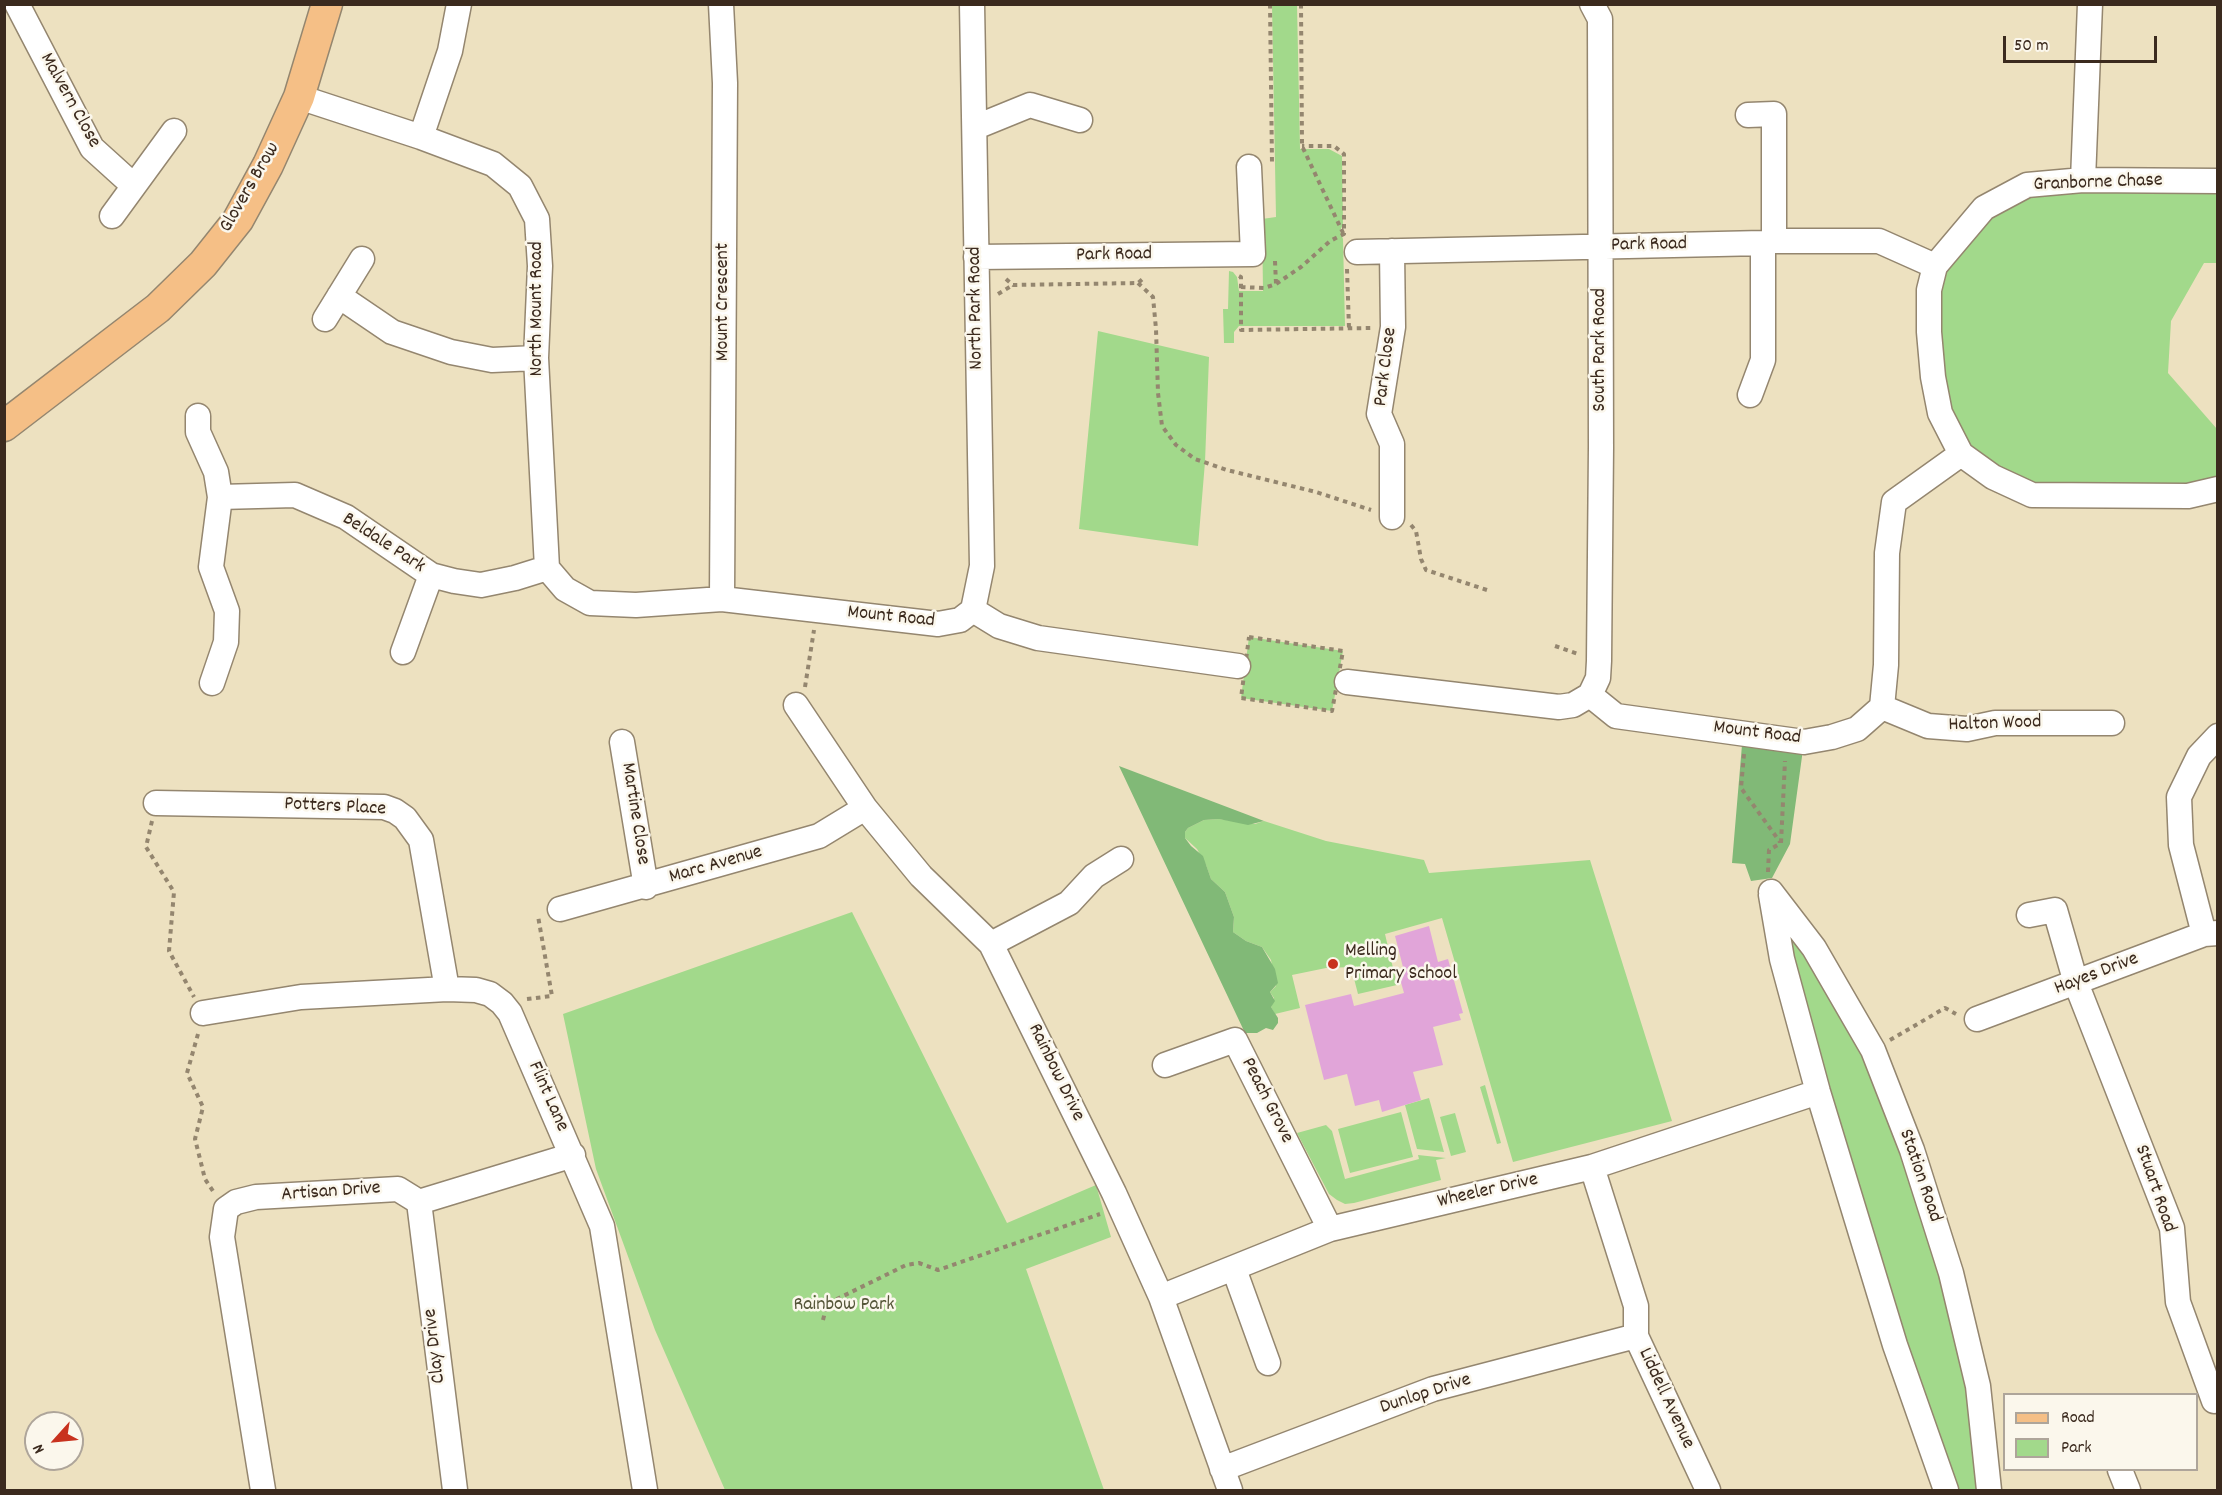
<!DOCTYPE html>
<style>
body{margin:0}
#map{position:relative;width:2222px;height:1495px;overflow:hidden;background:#ede1c0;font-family:Dekko,sans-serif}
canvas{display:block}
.frame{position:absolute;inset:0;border:6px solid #3b2a1e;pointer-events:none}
.legend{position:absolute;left:2003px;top:1393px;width:195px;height:78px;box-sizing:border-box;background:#fbf7ec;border:2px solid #aea59a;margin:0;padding:8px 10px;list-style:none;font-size:18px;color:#3b2a1e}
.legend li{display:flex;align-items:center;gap:12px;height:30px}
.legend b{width:30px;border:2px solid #aea59a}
.north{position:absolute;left:24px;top:1411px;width:60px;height:60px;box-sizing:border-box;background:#fbf7ec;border:2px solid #aea59a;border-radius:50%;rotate:243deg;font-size:16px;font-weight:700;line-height:24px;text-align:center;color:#3b2a1e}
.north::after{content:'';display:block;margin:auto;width:21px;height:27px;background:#c8321e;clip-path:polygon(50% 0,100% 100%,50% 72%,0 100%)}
.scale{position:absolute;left:2003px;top:36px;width:154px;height:27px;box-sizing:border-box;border:3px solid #3b2a1e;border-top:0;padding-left:8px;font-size:18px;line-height:21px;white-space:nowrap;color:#3b2a1e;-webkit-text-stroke:4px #fbf7ec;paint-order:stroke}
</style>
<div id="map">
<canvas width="2222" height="1495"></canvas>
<div class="frame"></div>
<ul class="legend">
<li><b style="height:8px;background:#f5bf86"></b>Road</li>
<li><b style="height:16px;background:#a2d98b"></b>Park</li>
</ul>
<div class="north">N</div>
<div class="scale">50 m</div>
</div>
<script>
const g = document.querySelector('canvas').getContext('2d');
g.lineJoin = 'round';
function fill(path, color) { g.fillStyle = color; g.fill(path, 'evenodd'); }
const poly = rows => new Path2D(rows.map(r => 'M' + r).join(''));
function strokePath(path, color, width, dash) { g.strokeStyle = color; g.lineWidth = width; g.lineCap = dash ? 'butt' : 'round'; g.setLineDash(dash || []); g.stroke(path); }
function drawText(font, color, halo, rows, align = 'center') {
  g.font = font + ' Dekko,sans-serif'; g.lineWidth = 5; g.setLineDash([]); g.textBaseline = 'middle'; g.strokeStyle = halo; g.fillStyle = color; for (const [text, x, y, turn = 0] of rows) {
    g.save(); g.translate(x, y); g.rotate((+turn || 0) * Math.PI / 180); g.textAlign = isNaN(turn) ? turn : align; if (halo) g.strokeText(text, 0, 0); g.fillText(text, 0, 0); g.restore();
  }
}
const green = poly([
 [1272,5,1297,5,1300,149,1329,149,1342,156,1343,224,1340,231,1343,239,1345,326,1239,326,1234,332,1234,343,1224,343,1223,309,1228,309,1229,271,1233,272,1237,277,1239,291,1263,291,1262,219,1276,217],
 [2103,181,2217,181,2217,263,2204,263,2171,321,2168,373,2217,429,2217,483,2077,495,1983,470,1938,405,1932,280,1999,199],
 [1098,331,1209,357,1205,462,1198,546,1079,529],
 [1249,637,1343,651,1332,711,1241,698],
 [1219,819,1255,824,1264,821,1326,841,1424,860,1429,873,1590,860,1672,1121,1513,1162,1442,918,1385,934,1397,985,1358,994,1351,967,1326,968,1292,975,1300,1008,1275,1014,1271,1007,1274,998,1270,992,1276,986,1271,960,1262,947,1246,941,1233,932,1234,917,1225,892,1211,879,1206,865,1197,849,1185,838,1185,832,1188,828,1204,820],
 [1771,892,1844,1000,1922,1181,1989,1490,1949,1490,1782,959],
 [852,912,1007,1223,1096,1185,1111,1237,1026,1269,1104,1490,725,1490,655,1330,596,1169,563,1014],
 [1485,1085,1501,1143,1497,1144,1480,1087],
 [1429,1098,1444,1152,1417,1149,1405,1105],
 [1401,1112,1413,1157,1350,1173,1338,1129],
 [1455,1113,1466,1152,1451,1156,1440,1117],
 [1326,1125,1332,1131,1345,1179,1419,1159,1418,1155,1446,1158,1436,1160,1441,1180,1354,1203,1345,1204,1337,1200,1329,1194,1297,1133]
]);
const forest = poly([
 [1743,733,1804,742,1790,844,1772,878,1751,881,1745,864,1732,863],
 [1119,766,1264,821,1248,825,1219,819,1204,820,1188,828,1185,832,1185,838,1191,846,1203,856,1211,879,1225,892,1234,917,1233,932,1246,941,1262,947,1275,969,1278,983,1270,992,1275,1001,1271,1007,1278,1018,1278,1023,1273,1030,1266,1028,1257,1033,1245,1033]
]);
const building = poly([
 [1429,926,1438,962,1448,959,1463,1013,1459,1014,1461,1020,1433,1027,1443,1065,1413,1072,1421,1100,1382,1112,1379,1100,1355,1106,1347,1074,1324,1080,1305,1005,1351,994,1354,1006,1404,993,1398,972,1404,971,1395,936]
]);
const path = poly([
 [1270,4,1272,163],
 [1301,4,1302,146,1344,235],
 [1275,261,1276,284],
 [1347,269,1349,328],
 [1239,276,1241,277,1241,330,1371,328],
 [1006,279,1013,285,1138,283,1145,277],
 [1138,283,1153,297,1156,329,1158,393,1162,426,1176,445,1195,459,1227,470,1316,492,1371,510],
 [1241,287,1264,288,1276,284,1301,267,1330,241,1344,234,1344,154,1334,146,1302,146],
 [998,294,1013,285],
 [1411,525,1416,531,1421,559,1426,570,1487,590],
 [1249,637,1343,651,1332,711,1241,698,1249,637],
 [1555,646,1578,654],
 [805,687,814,630],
 [1744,754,1741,788,1780,842],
 [152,821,146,847,174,892,169,951,194,997],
 [1768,872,1769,850,1781,843,1785,761],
 [527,999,552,996,538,916],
 [198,1034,187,1073,203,1107,195,1139,205,1179,213,1191],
 [1890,1040,1945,1008,1956,1014],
 [823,1320,827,1304,906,1265,919,1263,938,1270,1100,1214]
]);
const minor = poly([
 [17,4,92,148,134,186],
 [721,4,725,83,722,599],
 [972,4,982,566,973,610],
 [299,97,421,137,493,164,520,186,537,219,540,266,536,358,547,568],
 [1748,115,1774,114,1774,241],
 [976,127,1030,105,1080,120],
 [421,137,450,51,459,4],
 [2083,180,2090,4],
 [2218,181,2083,180,2027,185,1984,208,1935,266,1929,290,1929,332,1933,377,1940,413,1961,454,1993,477,2032,495,2188,496,2218,489],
 [112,216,174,131],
 [1392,251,1393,327,1379,414,1392,444,1392,517],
 [1357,252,1763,243,1774,241,1879,241,1935,266],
 [976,257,1253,254,1249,167],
 [339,296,392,332,451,352,492,360,536,358],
 [325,319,362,259],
 [1750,395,1763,360,1763,243],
 [198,416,198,432,216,472,220,497,211,567,227,611,226,642,212,683],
 [220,497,295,495,346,517,431,575,454,581,481,585,515,578,547,568],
 [547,568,565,589,590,603,636,605,722,599,938,624,960,620,973,610,999,626,1038,638,1238,666],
 [403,652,431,575],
 [1347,682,1559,707,1573,705,1590,695],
 [1590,695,1598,678,1599,661,1601,447,1600,19,1592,4],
 [1590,695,1616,716,1804,742,1832,737,1857,729,1882,707,1886,665,1887,553,1894,502,1961,454],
 [796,705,865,808,921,876,991,944,1114,1193,1161,1297,1230,1490],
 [1882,707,1928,726,1967,729,1995,723,2112,723],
 [622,742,646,887],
 [156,803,384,807,395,811,405,818,421,840,447,989],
 [1771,892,1814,948,1873,1050,1912,1150,1951,1273,1978,1386,1989,1490],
 [1771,895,1782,959,1818,1092,1895,1345,1946,1490],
 [560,909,819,836,865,808],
 [2029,915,2055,910,2076,983,2172,1228,2178,1302,2214,1401],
 [2204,934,2181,845,2179,797,2199,756,2218,736],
 [991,944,1069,903,1094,876,1121,859],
 [203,1013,301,997,447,989,476,990,490,994,502,1003,510,1013,602,1226,645,1490],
 [1977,1019,2204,934,2218,933],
 [1165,1065,1235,1040,1330,1229],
 [1592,1167,1636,1306,1636,1336,1708,1490],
 [419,1202,455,1490],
 [419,1202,573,1155],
 [1234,1269,1268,1363],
 [1161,1297,1330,1229,1592,1167,1818,1092],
 [1222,1469,1433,1389,1636,1336],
 [2120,1470,2128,1490],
 [263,1490,222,1237,226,1209,236,1202,256,1197,398,1189,419,1202]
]);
const major = poly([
 [4,426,158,308,203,264,238,220,268,165,299,97,327,4]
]);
const markers = [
 [1333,964,6,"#c8321e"]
];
const streetNames = [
 ["Malvern Close",69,101,61],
 ["Granborne Chase",2098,184,-2],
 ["Glovers Brow",251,188,-60],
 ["Park Road",1649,246,-1],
 ["Park Road",1114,256,-1],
 ["Mount Crescent",724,302,-90],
 ["North Park Road",977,308,-91],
 ["North Mount Road",538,309,-90],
 ["South Park Road",1601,350,-90],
 ["Park Close",1387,367,-83],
 ["Beldale Park",383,544,33],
 ["Mount Road",891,618,6],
 ["Halton Wood",1995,725,-2],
 ["Mount Road",1757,734,7],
 ["Potters Place",335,808,3],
 ["Martine Close",634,814,81],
 ["Marc Avenue",716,866,-16],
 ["Hayes Drive",2097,975,-21],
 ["Rainbow Drive",1055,1073,64],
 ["Flint Lane",547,1097,66],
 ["Peach Grove",1266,1101,63],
 ["Station Road",1919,1176,71],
 ["Stuart Road",2154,1189,71],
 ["Wheeler Drive",1488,1192,-13],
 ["Artisan Drive",331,1193,-4],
 ["Clay Drive",436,1346,-97],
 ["Dunlop Drive",1426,1395,-18],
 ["Liddell Avenue",1665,1399,65]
];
const poiNames = [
 ["Melling",1345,952],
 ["Primary School",1345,975]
];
const parkNames = [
 ["Rainbow Park",844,1306]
];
fill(green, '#a2d98b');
fill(forest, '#81b977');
fill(building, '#e1a5d9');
strokePath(minor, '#94866f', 27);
strokePath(major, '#94866f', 33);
strokePath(path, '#94866f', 4, [4.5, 4.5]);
strokePath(minor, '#fff', 24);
strokePath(major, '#f5bf86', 30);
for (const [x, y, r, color] of markers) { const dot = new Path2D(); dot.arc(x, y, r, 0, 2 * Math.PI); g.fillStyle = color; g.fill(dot); strokePath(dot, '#fbf7ec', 2); }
drawText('20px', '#3b2a1e', '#fbf7ec', streetNames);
drawText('20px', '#3b2a1e', '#fbf7ec', poiNames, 'left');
drawText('20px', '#555639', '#fbf7ec', parkNames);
</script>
